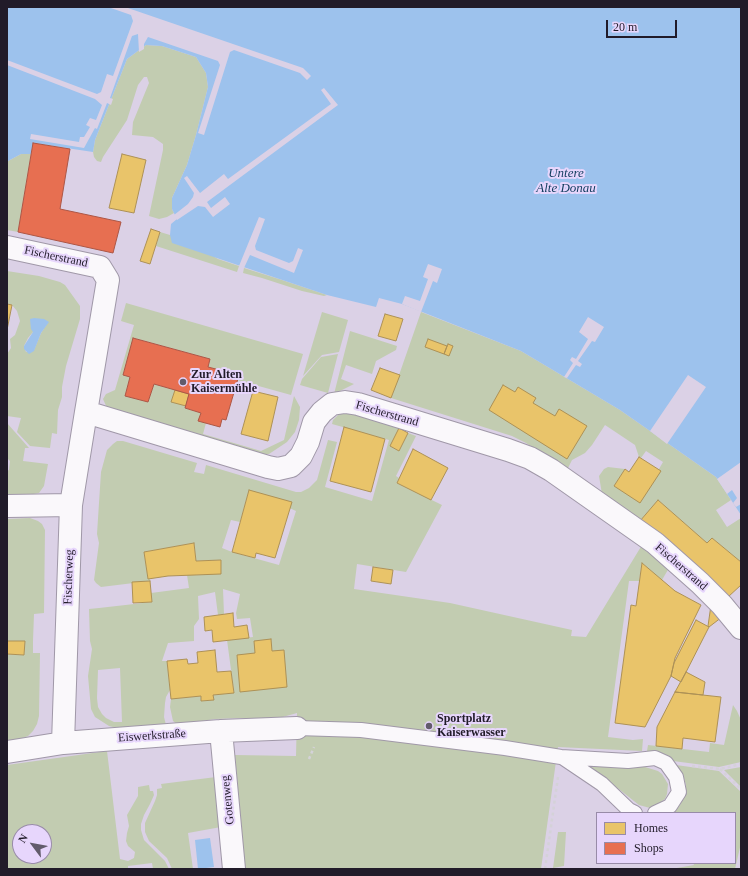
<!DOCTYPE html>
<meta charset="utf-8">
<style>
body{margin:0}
#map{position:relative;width:748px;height:876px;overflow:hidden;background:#dbd1e6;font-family:"Times New Roman",serif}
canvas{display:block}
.frame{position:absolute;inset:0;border:8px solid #211b29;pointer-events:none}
.legend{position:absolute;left:596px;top:812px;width:140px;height:52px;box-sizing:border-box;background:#e7d6fc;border:1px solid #988ba8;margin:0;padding:5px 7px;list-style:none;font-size:12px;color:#211b29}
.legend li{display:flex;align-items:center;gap:8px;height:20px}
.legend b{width:20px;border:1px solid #988ba8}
.north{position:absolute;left:12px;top:824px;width:40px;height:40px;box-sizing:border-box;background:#e7d6fc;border:1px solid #988ba8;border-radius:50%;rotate:302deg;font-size:11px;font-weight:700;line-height:16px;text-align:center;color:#211b29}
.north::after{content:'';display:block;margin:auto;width:14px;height:18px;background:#625b6b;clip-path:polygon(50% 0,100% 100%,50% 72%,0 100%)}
.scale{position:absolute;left:606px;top:20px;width:71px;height:18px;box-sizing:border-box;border:2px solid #211b29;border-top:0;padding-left:5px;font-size:12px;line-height:14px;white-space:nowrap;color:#211b29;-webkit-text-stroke:3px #e7d6fc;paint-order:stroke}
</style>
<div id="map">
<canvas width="748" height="876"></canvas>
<div class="frame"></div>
<ul class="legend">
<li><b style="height:11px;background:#e9c46a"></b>Homes</li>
<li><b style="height:11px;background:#e76f51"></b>Shops</li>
</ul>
<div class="north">N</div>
<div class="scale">20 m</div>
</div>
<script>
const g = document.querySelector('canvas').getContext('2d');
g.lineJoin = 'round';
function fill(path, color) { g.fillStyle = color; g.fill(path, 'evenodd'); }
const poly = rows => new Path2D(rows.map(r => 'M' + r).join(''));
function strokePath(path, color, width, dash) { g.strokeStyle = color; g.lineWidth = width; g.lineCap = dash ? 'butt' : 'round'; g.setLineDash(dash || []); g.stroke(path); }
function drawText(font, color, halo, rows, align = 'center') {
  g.font = font + ' "Times New Roman",serif'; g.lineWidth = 4; g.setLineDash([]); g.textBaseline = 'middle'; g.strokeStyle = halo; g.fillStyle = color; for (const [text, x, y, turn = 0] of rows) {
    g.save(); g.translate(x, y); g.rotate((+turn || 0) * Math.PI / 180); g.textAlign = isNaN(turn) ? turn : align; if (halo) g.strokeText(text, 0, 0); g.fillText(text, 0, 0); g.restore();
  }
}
const green = poly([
 [146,45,162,46,196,57,206,73,208,87,196,135,187,165,172,198,172,209,174,213,167,217,159,219,149,216,163,150,163,144,153,137,132,135,133,122,149,83,147,77,144,77,138,85,127,120,103,157,101,162,97,161,94,157,93,152,95,140,127,59],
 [21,154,31,154,18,232,7,230,7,164,8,161],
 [160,232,170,235,176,233,218,259,239,266,237,272,156,246],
 [244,268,279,279,327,295,324,296,302,291,262,278,243,273],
 [7,271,39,276,60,282,65,285,80,306,80,319,66,366,62,387,62,397,58,410,57,434,52,433,50,448,30,446,17,432,21,418,7,416,7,354,11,348,10,339,15,335,20,321,17,311,12,305,7,304],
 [48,322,41,333,34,350,26,352,24,346,28,338,33,332],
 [126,303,303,354,291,395,237,380,239,375,208,367,210,359,134,338,123,374,130,377,125,396,148,402,154,384,175,390,172,402,186,406,185,408,201,413,199,421,206,423,203,434,261,451,284,440,294,396,300,407,299,420,295,432,287,442,269,454,258,455,107,408,103,399,106,394,115,390,134,325,121,321],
 [322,312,348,320,339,352,322,355,303,376],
 [421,312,521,351,620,410,716,477,731,500,716,510,727,527,741,518,741,562,712,538,707,543,658,500,640,521,602,494,599,476,604,469,608,467,625,469,614,486,640,502,663,462,646,451,641,458,639,457,635,445,605,425,592,445,585,453,572,460,567,470,526,443,512,436,391,398],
 [350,331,397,346,396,350,376,361,372,374,346,365,341,379,354,384,334,394],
 [338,354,328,393,300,385,302,379,321,357],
 [351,411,399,428,390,446,399,451,408,433,416,436,396,476,399,478,397,483,442,505,406,572,357,564,354,589,450,603,572,630,571,636,586,637,642,545,669,568,662,580,642,563,639,581,629,581,608,737,633,740,643,739,642,751,558,747,541,869,245,869,235,755,296,756,297,713,279,718,241,718,215,719,178,725,173,721,170,707,171,699,201,696,202,701,213,700,213,695,234,692,227,640,253,637,250,618,237,619,236,613,240,594,223,589,224,614,218,615,215,592,198,596,199,619,194,626,194,641,168,643,162,661,167,661,170,690,166,697,165,703,164,717,166,725,117,728,109,726,95,717,91,709,88,676,92,649,90,641,89,609,99,608,152,602,151,593,189,588,187,575,221,573,221,560,196,561,194,543,144,552,148,579,150,578,150,581,101,587,96,583,94,580,99,543,97,534,101,472,107,450,113,444,117,441,123,441,197,463,194,472,204,474,206,465,296,492,301,492,309,488,317,480,328,440,337,442,325,487,372,501,389,440,332,424,333,420,340,413],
 [249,490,296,511,279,565,232,552,222,548,231,520,240,522],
 [120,668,122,722,114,722,106,718,102,714,98,707,97,698,98,670],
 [7,423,29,448,25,448,23,461,48,464,44,486,39,493,29,495,7,495,7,471,9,470,10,461,7,458],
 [30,518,38,521,42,524,45,530,44,613,34,614,33,641,33,653,40,653,39,716,37,724,33,731,28,736,20,739,7,742,7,654,24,655,25,642,7,641,7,519],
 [733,705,737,711,741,720,741,762,719,767,673,761,670,757,662,753,647,751,648,745,709,752,710,743,724,745],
 [107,751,120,859,128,861,134,858,135,852,128,846,126,841,127,833,129,826,127,815,138,796,138,787,149,785,150,791,153,791,154,795,150,804,144,815,141,824,141,830,144,840,165,861,169,869,153,869,152,863,128,866,128,869,7,869,7,765],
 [20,832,44,832,44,856,20,856],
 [587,764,645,767,658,771,662,774,668,784,667,794,665,799,655,806,650,808,639,805],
 [676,765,719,771,741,792,741,843,735,869,671,869,694,865,693,863,735,863,735,813,674,813,680,805,684,796,686,785,683,775],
 [741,767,741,787,724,770],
 [216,777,221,827,188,833,193,869,172,869,167,858,149,841,145,832,145,823,155,801,157,795,157,789,162,788,161,784],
 [558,832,566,832,564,866,553,868]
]);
const water = poly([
 [7,7,741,7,741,515,716,477,620,410,521,351,402,304,379,298,376,307,327,295,172,243,170,235,171,224,177,219,172,209,172,198,187,165,196,135,208,87,206,73,196,57,162,46,146,45,127,59,95,140,93,152,33,143,31,154,21,154,8,161,7,164],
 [34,318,44,319,49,322,41,333,34,351,29,354,24,349,24,346,33,332,31,329,30,319],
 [210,838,214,867,198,869,195,840]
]);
const pier = poly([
 [108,7,125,7,303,68,311,76,307,80,300,73,234,50,230,52,204,135,198,133,220,65,218,61,148,37,144,44,144,49,139,52,138,34,132,36,110,98,113,99,111,105,107,103,97,129,95,128,84,148,30,139,31,134,79,142,80,137,84,137,90,127,86,125,90,118,96,120,102,105,95,99,7,65,7,60,97,94,101,92,107,74,113,76,133,21,131,15],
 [324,88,338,105,207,202,211,208,225,197,230,204,213,217,205,207,198,206,177,220,174,215,188,204,193,197,194,193,184,178,187,176,200,193,224,174,228,179,331,104,321,90],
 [259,217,265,219,255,246,256,250,289,263,293,261,298,248,303,250,294,273,250,255,244,268,239,266],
 [428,264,442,269,437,283,433,281,421,312,402,304,405,296,420,301,428,279,423,277],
 [588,317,604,327,595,342,592,341,578,361,582,364,580,367,576,365,567,378,564,377,573,363,570,360,572,357,576,359,588,339,579,332],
 [688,375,706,387,667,444,650,431],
 [741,462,741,504,736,507,733,503,737,498,732,490,727,494,717,479]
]);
const homes = poly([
 [122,154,146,160,134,213,109,208,122,154],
 [151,229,160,232,150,264,140,261,151,229],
 [7,304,12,305,7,330,7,304],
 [385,314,403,319,396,341,378,336,385,314],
 [428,339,447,346,444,354,425,347,428,339],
 [448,344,453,346,449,356,444,354,448,344],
 [380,368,400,375,391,398,371,390,380,368],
 [503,385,515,392,518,387,536,398,533,403,555,416,559,409,587,426,567,459,489,410,503,385],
 [175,390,189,394,186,406,171,402,175,390],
 [253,391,278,397,268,441,241,434,253,391],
 [344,427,385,439,371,492,330,481,344,427],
 [399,428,408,433,399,451,390,446,399,428],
 [413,449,448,468,431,500,397,483,413,449],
 [639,457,661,471,640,503,614,486,625,469,629,472,639,457],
 [249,490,292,502,275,558,256,553,255,558,232,552,249,490],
 [658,500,707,543,712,538,741,562,741,585,728,597,640,521,658,500],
 [194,543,196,561,221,560,221,574,168,576,148,579,144,552,194,543],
 [642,563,675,591,701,605,675,658,671,676,645,727,615,723,631,605,636,606,642,563],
 [373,567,393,570,391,584,371,581,373,567],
 [150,581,152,602,133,603,132,582,150,581],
 [711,605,722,617,709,627,708,626,711,605],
 [233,613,234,627,247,625,249,638,213,642,212,630,205,631,204,617,233,613],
 [696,620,709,627,681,682,671,676,674,663,696,620],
 [271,639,272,651,284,650,287,687,240,692,237,655,255,653,254,641,271,639],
 [7,641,25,641,24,655,7,654,7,641],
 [215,650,217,672,231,671,234,693,213,695,214,700,201,701,201,696,171,699,167,661,187,659,188,664,198,663,197,652,215,650],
 [686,672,705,682,703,695,675,692,686,672],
 [675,692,721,697,715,742,683,738,682,749,656,746,657,727,675,692]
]);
const shops = poly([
 [33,143,70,149,60,209,121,222,113,253,18,232,33,143],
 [133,338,210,359,208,367,239,375,226,420,222,419,220,427,198,421,201,413,185,408,189,394,154,384,148,402,125,396,130,377,123,375,133,338]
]);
const path = poly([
 [309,759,314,747],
 [692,766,720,769,741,764],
 [720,769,741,789],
 [545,869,558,777]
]);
const lane = poly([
 [297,728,361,730,505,748,561,757,628,761,655,758,666,763,676,777,679,792,670,806,655,813],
 [562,757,602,784,629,810,635,813]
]);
const street = poly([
 [7,247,100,267,108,280,86,412,268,467,278,469,291,466,301,456,308,442,314,422,322,412,332,404,345,402,358,404,508,450,530,458,551,470,655,543,700,583,722,605,741,628],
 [7,506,71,505],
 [221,731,234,869],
 [63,743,71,505,86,412],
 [7,752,63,743,221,731,297,728]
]);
const markers = [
 [183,382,4,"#625b6b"],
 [429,726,4,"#625b6b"]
];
const streetNames = [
 ["Fischerstrand",56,257,12],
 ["Fischerstrand",387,414,16],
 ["Fischerstrand",681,567,41],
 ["Fischerweg",69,577,-88],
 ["Eiswerkstraße",152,736,-4],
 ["Gotenweg",228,800,-96]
];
const poiNames = [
 ["Zur Alten",191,375],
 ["Kaisermühle",191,389],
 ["Sportplatz",437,719],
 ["Kaiserwasser",437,733]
];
const waterNames = [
 ["Untere",566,174],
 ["Alte Donau",566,189]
];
fill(green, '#c2ccb1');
fill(water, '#9dc2ed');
fill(pier, '#dbd1e6');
fill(homes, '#e9c46a');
strokePath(homes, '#ad9156', 1);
fill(shops, '#e76f51');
strokePath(shops, '#ac5645', 1);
strokePath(lane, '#a098a8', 16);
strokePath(street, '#a098a8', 24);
strokePath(path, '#d4d2d8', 2.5, [3, 3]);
strokePath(lane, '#faf8fb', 14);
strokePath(street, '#faf8fb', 22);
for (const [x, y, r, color] of markers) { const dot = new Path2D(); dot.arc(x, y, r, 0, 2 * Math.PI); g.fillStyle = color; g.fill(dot); strokePath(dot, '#e7d6fc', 1.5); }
drawText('12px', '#211b29', '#e7d6fc', streetNames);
drawText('bold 12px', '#211b29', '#e7d6fc', poiNames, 'left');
drawText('italic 13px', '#103c5e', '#e7d6fc', waterNames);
</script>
